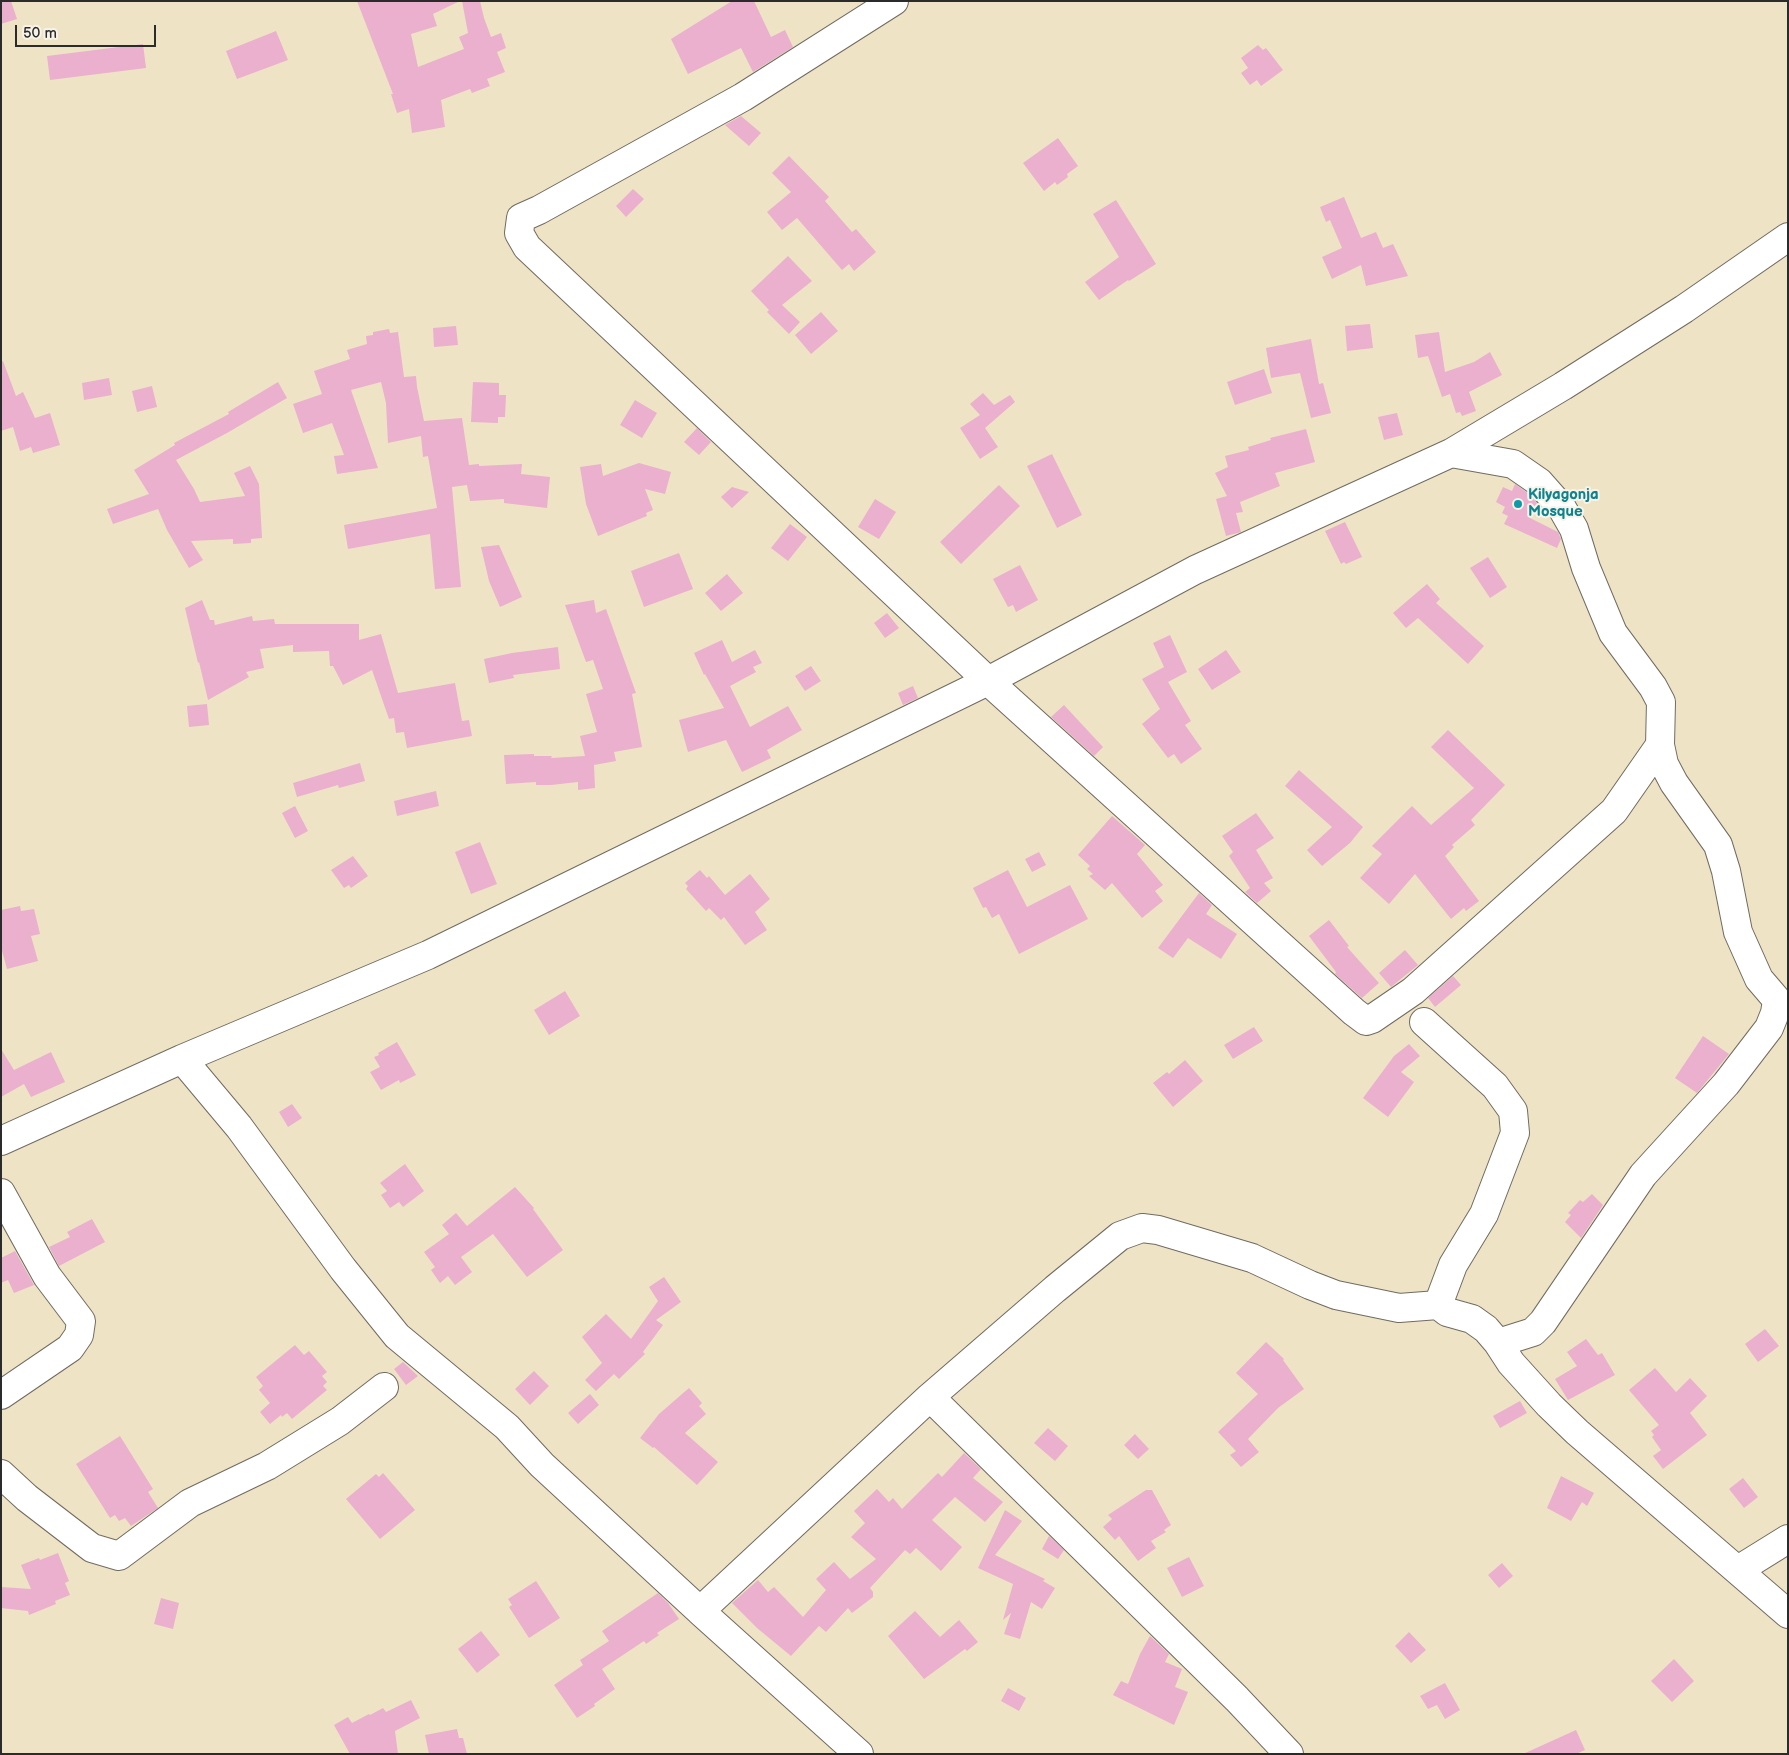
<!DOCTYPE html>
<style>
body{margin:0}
#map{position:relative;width:1789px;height:1755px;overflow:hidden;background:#efe3c6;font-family:"Balsamiq Sans",sans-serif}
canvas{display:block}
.frame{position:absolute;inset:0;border:2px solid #2b2b2b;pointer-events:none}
.scale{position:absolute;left:15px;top:25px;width:141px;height:22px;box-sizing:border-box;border:2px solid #2b2b2b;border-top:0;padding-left:6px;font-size:15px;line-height:18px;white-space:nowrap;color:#2b2b2b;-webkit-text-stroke:4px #f7f3e8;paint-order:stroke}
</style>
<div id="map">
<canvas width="1789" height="1755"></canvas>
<div class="frame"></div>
<div class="scale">50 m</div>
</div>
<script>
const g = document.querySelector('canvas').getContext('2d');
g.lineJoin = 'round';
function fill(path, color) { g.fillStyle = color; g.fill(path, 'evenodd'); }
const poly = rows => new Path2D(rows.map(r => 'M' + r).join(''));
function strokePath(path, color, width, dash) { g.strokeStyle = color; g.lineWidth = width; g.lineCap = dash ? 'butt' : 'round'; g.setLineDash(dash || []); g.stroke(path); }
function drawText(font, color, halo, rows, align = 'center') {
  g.font = font + ' "Balsamiq Sans",sans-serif'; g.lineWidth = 4; g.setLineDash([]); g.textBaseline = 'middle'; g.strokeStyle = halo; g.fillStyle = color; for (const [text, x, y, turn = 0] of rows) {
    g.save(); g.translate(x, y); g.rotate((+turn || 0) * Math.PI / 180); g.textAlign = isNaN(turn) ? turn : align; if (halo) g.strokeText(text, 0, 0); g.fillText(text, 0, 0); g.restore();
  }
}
const building = poly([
 [1,1,11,1,17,19,1,24],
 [357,1,460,1,433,14,437,26,411,34,418,67,464,49,459,37,468,33,462,1,480,1,484,18,491,37,501,33,506,48,497,52,505,72,487,79,490,86,472,93,470,89,441,100,445,127,412,133,409,109,397,113,391,94,393,94],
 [732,1,754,1,771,37,785,30,793,47,753,72,741,48,688,74,671,39],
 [276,31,288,60,237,79,226,51],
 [143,44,146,68,50,80,47,56],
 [1258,45,1263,50,1266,48,1283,70,1261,86,1257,80,1250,85,1241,73,1248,68,1241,58],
 [741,116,761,133,749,146,725,125],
 [1058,138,1078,166,1067,174,1068,177,1057,185,1055,182,1044,191,1023,163],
 [789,156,829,197,825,201,852,232,856,229,876,252,854,271,849,264,842,270,797,218,782,230,767,212,791,192,772,173],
 [633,189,644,199,626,217,616,206],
 [1344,197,1361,238,1376,232,1383,248,1393,244,1408,276,1366,286,1361,265,1332,279,1322,257,1342,248,1330,220,1326,222,1320,207],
 [1116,200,1156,264,1129,281,1128,280,1099,300,1085,282,1119,257,1093,214],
 [788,256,812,281,782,305,800,322,789,334,767,312,769,310,751,291],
 [821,312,838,331,811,354,795,335],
 [1370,324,1373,348,1347,351,1345,326],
 [456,326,458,345,434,347,433,328],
 [389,329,390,333,398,332,404,377,416,376,417,387,424,421,462,418,469,465,479,464,479,466,522,464,521,474,550,477,547,508,504,503,504,499,470,501,467,485,452,487,461,587,435,589,430,534,348,549,344,525,437,508,428,456,423,457,421,436,388,443,386,403,381,382,351,390,378,468,337,474,334,456,344,455,332,423,303,433,293,404,322,394,314,371,350,359,347,350,367,344,366,336,373,335,373,332],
 [1439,332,1445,372,1474,362,1490,352,1502,375,1469,392,1476,411,1462,416,1460,412,1456,413,1450,394,1442,397,1428,356,1418,358,1415,335],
 [1311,339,1319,384,1323,383,1331,413,1311,418,1300,373,1271,378,1266,348],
 [3,361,16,396,23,392,35,418,50,413,60,445,33,453,31,447,20,451,13,427,1,431,1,362],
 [1264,369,1272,393,1235,405,1227,382],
 [109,378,112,395,84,400,82,383],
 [278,382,287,398,227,433,176,460,194,489,200,502,245,496,234,473,250,466,259,484,262,538,251,539,251,543,233,544,233,539,191,541,203,560,189,568,167,530,158,509,113,524,107,509,149,494,134,470,175,445,174,443,229,414,228,412],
 [473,382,499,383,499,395,506,395,505,417,498,417,498,423,471,422],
 [152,386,157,407,137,412,132,391],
 [983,393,994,405,1010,395,1015,402,985,428,998,447,980,459,960,428,980,415,970,404],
 [635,400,657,413,642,438,620,425],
 [1397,413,1403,435,1384,440,1378,417],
 [697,428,711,442,699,455,684,442],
 [1306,429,1315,462,1275,473,1280,486,1240,502,1243,512,1236,513,1241,532,1226,536,1216,499,1227,496,1215,473,1228,467,1225,456,1249,450,1248,447,1271,440,1270,438],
 [1052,454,1082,515,1057,528,1027,466],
 [639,463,671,472,665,494,645,489,653,510,646,513,647,516,598,536,586,504,580,467,601,464,603,476],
 [1515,484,1529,494,1537,503,1530,518,1558,532,1561,539,1557,548,1504,524,1508,516,1502,513,1505,507,1496,502,1503,487,1512,491],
 [999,485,1020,506,961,564,940,542],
 [732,487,749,492,732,508,721,497],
 [875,499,896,512,879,539,858,527],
 [1345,522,1362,557,1346,564,1344,562,1341,564,1325,531],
 [790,524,807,537,788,561,771,548],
 [499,545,522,597,500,607,489,581,481,547],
 [679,553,693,589,644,607,631,571],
 [1488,557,1507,587,1490,598,1470,568],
 [1020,565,1038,600,1016,612,1013,605,1008,607,993,579],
 [727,574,743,593,721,611,705,593],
 [1427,584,1440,599,1436,603,1484,646,1468,664,1418,618,1406,628,1393,613],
 [202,600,210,620,214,620,215,625,252,616,253,621,274,619,275,624,359,624,359,640,381,634,398,693,455,683,462,721,469,720,472,736,407,748,404,732,396,733,394,718,389,719,372,670,343,685,333,666,330,666,329,651,293,652,293,645,260,649,264,668,246,672,249,677,208,700,199,662,198,663,185,608],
 [594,600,596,613,606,609,636,693,632,694,642,747,614,752,616,761,594,765,595,788,578,790,578,782,551,785,536,785,536,782,506,784,504,755,534,754,534,756,552,756,551,758,585,756,580,736,597,732,586,694,603,689,593,660,586,662,565,605],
 [887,613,899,628,885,638,874,623],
 [1170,635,1187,672,1168,682,1191,721,1185,725,1202,749,1181,764,1174,754,1168,758,1142,724,1160,709,1142,679,1164,667,1153,643],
 [722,640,732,662,755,650,762,663,753,667,756,672,730,686,750,727,788,706,802,730,767,750,771,758,742,772,726,740,688,752,679,720,724,708,705,674,704,675,694,653],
 [558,647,560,669,513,675,514,678,489,683,484,659,512,653],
 [1226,650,1241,672,1212,690,1198,669],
 [811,666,821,681,805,691,795,676],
 [913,686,918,698,903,705,898,693],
 [207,704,209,725,189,727,187,706],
 [1064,705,1103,747,1094,756,1051,717],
 [1448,730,1505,785,1471,820,1475,825,1452,845,1454,847,1445,856,1479,901,1466,911,1464,908,1451,919,1415,874,1389,904,1360,878,1382,854,1372,846,1412,806,1431,825,1474,788,1431,747],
 [360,763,365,781,339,788,338,785,297,797,293,783],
 [1299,770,1363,827,1350,843,1322,866,1307,850,1332,827,1285,786],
 [436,791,439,806,397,816,394,801],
 [295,806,308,831,295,838,282,813],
 [1256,813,1274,838,1256,850,1273,878,1264,883,1271,891,1257,903,1245,892,1250,888,1229,856,1233,852,1222,836],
 [1112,816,1145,845,1137,854,1163,885,1155,891,1163,901,1142,918,1112,883,1105,890,1089,876,1093,874,1087,869,1090,866,1078,855],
 [480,842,497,884,471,894,455,852],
 [1039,852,1046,865,1032,872,1025,859],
 [353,856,368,876,351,888,349,885,344,888,331,870],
 [700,870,707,878,709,876,725,895,750,874,770,899,755,912,767,930,745,945,724,917,721,920,709,908,706,911,686,889,688,886,685,883],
 [1008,870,1027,907,1070,885,1088,919,1019,954,999,914,992,918,986,907,983,908,973,888],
 [1199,893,1212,905,1206,914,1237,934,1221,959,1188,938,1173,958,1158,948],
 [20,906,21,911,34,909,40,934,31,936,38,961,7,969,1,947,1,910],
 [1329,920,1349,946,1347,947,1379,983,1362,998,1335,974,1336,972,1309,936],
 [1405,950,1418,965,1391,987,1379,973],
 [1453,976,1461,985,1435,1007,1428,998],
 [565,991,580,1016,549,1035,534,1010],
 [1254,1027,1263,1041,1233,1059,1224,1045],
 [1703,1036,1729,1054,1697,1093,1675,1078],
 [397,1042,416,1075,400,1083,399,1080,381,1090,370,1072,380,1067,374,1057,379,1055,378,1053],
 [1409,1044,1420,1056,1401,1072,1414,1082,1388,1117,1363,1098,1394,1056],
 [1,1049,14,1070,51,1052,65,1082,31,1097,24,1084,1,1097],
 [1185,1060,1203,1081,1173,1107,1153,1083,1167,1072,1169,1074],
 [292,1104,302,1118,288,1127,279,1112],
 [405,1164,424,1191,403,1207,399,1202,390,1208,381,1195,387,1191,380,1183],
 [515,1187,534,1208,533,1209,563,1250,527,1277,493,1234,461,1257,472,1272,455,1285,448,1276,440,1283,431,1270,435,1267,424,1252,449,1234,442,1225,456,1213,467,1226],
 [1592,1194,1603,1205,1581,1238,1565,1222,1571,1215,1568,1213,1580,1200,1583,1202],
 [92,1219,105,1242,59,1266,49,1247,70,1237,67,1232],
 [15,1251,34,1285,14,1293,8,1280,1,1283,1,1258],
 [664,1277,681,1302,656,1320,663,1325,643,1352,645,1354,619,1379,614,1374,596,1391,585,1380,602,1363,582,1337,606,1314,631,1339,658,1301,649,1287],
 [1765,1329,1779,1346,1758,1362,1745,1344],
 [1586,1339,1598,1355,1602,1353,1615,1375,1568,1400,1555,1379,1577,1366,1567,1352],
 [1266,1342,1284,1359,1283,1360,1304,1389,1278,1408,1248,1439,1259,1452,1241,1467,1230,1455,1236,1451,1218,1432,1258,1394,1236,1373],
 [295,1345,304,1355,309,1351,327,1372,322,1376,327,1382,323,1386,327,1390,292,1419,287,1413,282,1417,281,1415,270,1424,260,1412,270,1403,259,1390,263,1386,256,1377],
 [403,1362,418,1376,406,1385,394,1369],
 [1655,1368,1676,1392,1690,1378,1707,1396,1690,1413,1707,1435,1663,1469,1653,1456,1661,1450,1652,1437,1654,1435,1651,1431,1659,1425,1629,1390],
 [534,1371,549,1386,530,1405,515,1389],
 [689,1388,702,1403,699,1406,706,1414,685,1433,718,1462,697,1485,654,1447,653,1448,640,1438,659,1414],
 [590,1394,599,1405,578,1424,568,1413],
 [1520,1401,1527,1413,1500,1428,1493,1416],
 [1048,1428,1068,1446,1055,1461,1034,1443],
 [1135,1434,1149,1449,1138,1459,1124,1445],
 [120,1436,153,1489,148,1492,158,1508,131,1526,125,1518,119,1521,115,1515,110,1518,76,1464],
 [964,1453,981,1469,973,1478,1003,1502,985,1522,955,1497,932,1520,962,1547,941,1571,916,1548,910,1554,905,1550,870,1588,873,1592,873,1597,852,1613,848,1608,826,1632,819,1626,791,1656,757,1628,732,1603,758,1580,768,1592,774,1587,803,1617,826,1590,816,1579,834,1562,850,1579,876,1559,851,1537,865,1523,854,1511,877,1489,889,1502,893,1498,902,1509,938,1473,942,1477],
 [383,1473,415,1510,380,1539,346,1499,376,1474,379,1477],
 [1561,1476,1594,1493,1587,1506,1582,1502,1571,1521,1547,1508],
 [1743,1478,1758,1497,1744,1508,1729,1489],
 [1146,1490,1152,1490,1171,1525,1164,1530,1166,1532,1151,1541,1156,1548,1138,1561,1119,1536,1115,1540,1103,1527,1112,1519,1108,1515],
 [1005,1510,1022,1521,995,1555,1045,1579,1043,1581,1055,1588,1042,1609,1031,1602,1020,1639,1004,1634,1011,1613,1003,1620,1013,1584,978,1568],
 [1049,1536,1064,1550,1058,1559,1042,1549],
 [58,1553,69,1581,65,1583,70,1595,55,1601,56,1604,29,1615,28,1611,1,1608,1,1587,31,1589,21,1565,39,1558,40,1560],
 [1189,1557,1204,1586,1182,1597,1167,1568],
 [1502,1563,1513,1576,1499,1588,1488,1575],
 [536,1581,560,1618,529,1638,509,1607,512,1605,508,1599],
 [658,1593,668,1603,679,1619,657,1633,659,1635,646,1644,644,1641,602,1669,615,1689,594,1704,595,1706,577,1718,554,1685,583,1665,580,1660,609,1641,602,1631],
 [161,1598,179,1603,173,1629,154,1624],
 [915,1611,940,1637,959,1620,978,1642,967,1651,965,1649,924,1679,888,1636],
 [481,1631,500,1655,477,1673,458,1649],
 [1409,1632,1426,1650,1411,1663,1395,1646],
 [1150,1636,1169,1654,1165,1662,1182,1669,1175,1687,1188,1692,1174,1725,1113,1695,1121,1681,1128,1684,1140,1654],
 [1674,1659,1694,1681,1672,1702,1651,1681],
 [1445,1683,1460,1710,1445,1719,1437,1705,1428,1709,1420,1696],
 [1008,1688,1026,1698,1019,1711,1001,1701],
 [411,1700,420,1718,395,1731,398,1754,350,1754,334,1725,348,1717,352,1723,369,1714,370,1715,383,1708,386,1712],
 [457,1729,459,1738,463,1738,467,1754,429,1754,425,1735],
 [1576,1730,1585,1750,1576,1754,1523,1754]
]);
const minor = poly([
 [894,1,743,97,539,210,521,218,519,233,527,247,988,681,1354,1012,1366,1021,1372,1019,1413,991,1614,811,1660,745],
 [1451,453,1513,464,1539,482,1562,508,1574,529,1586,568,1613,633,1653,687,1661,702,1660,745,1664,764,1674,783,1718,845,1726,871,1738,932,1759,979,1777,1000,1775,1013,1769,1028,1726,1084,1643,1175,1543,1322,1533,1332,1498,1343],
 [1424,1022,1495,1086,1513,1111,1515,1133,1484,1214,1453,1265,1438,1305],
 [182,1059,239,1127,343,1269,397,1336,507,1427,542,1465,700,1611,930,1397,1055,1289,1120,1236,1142,1228,1158,1230,1252,1258,1310,1285,1336,1295,1399,1308,1438,1305,1447,1312,1472,1319,1486,1329,1498,1343,1511,1363,1549,1405,1577,1432,1788,1614],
 [1,1141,182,1059,428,955,988,681,1195,570,1451,453,1563,386,1684,309,1788,237],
 [1,1193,47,1276,81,1321,79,1335,70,1348,1,1395],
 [930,1397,1237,1699,1289,1754],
 [1,1474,27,1498,92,1548,119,1556,190,1503,267,1466,340,1421,384,1387],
 [1738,1570,1788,1539],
 [700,1611,859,1754]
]);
const markers = [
 [1518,504,5,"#0f9aa8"]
];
const cultureNames = [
 ["Kilyagonja",1528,495],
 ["Mosque",1528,512]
];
fill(building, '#eab0ce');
strokePath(minor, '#706b61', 30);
strokePath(minor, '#fff', 28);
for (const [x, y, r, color] of markers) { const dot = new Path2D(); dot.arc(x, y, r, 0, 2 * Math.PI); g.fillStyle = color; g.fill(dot); strokePath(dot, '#f7f3e8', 2); }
drawText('bold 15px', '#0d838f', '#f7f3e8', cultureNames, 'left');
</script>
